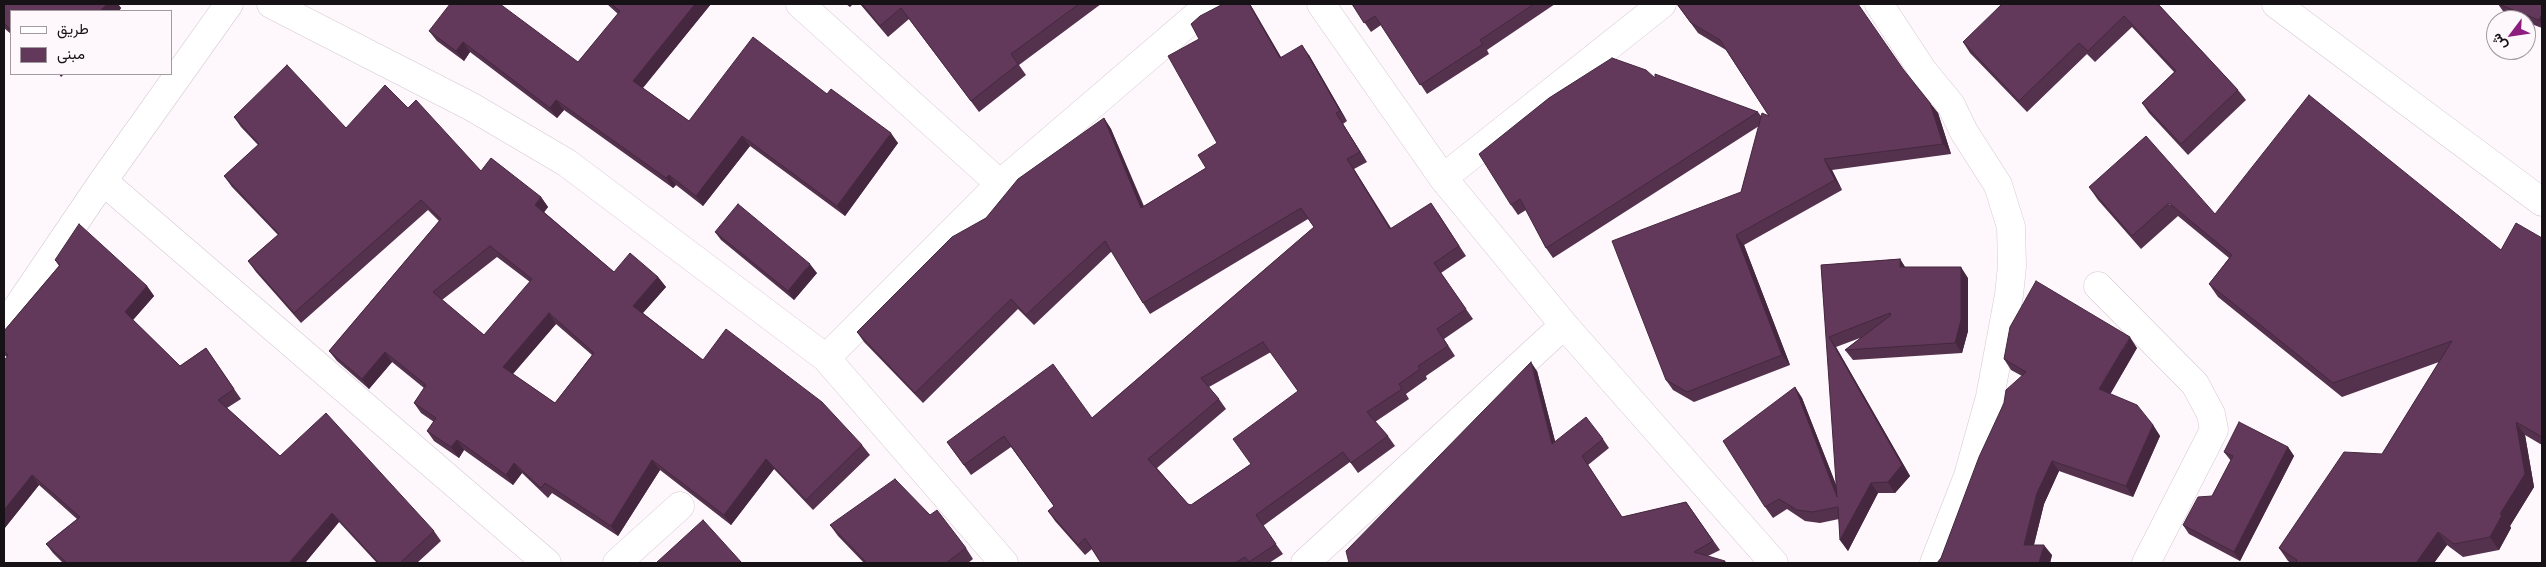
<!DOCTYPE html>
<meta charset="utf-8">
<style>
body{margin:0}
#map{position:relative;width:2546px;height:567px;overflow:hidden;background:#fef7fc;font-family:Jost,Vazirmatn,sans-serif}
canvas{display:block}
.frame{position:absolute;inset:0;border:5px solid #161215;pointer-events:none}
.legend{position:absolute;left:10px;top:10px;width:162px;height:65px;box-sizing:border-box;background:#fef7fc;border:1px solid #a19ba0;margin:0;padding:6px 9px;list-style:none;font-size:15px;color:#161215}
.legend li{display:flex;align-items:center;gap:10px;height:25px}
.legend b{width:25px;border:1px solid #a19ba0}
.north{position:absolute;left:2486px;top:10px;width:50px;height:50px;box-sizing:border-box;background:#fef7fc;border:1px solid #a19ba0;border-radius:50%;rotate:239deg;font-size:14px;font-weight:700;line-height:20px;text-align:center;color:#161215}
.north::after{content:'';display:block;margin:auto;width:18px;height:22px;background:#8d1d7f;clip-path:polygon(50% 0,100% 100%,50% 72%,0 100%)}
</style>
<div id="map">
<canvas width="2546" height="567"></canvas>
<div class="frame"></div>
<ul class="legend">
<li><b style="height:6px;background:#fff"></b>طريق</li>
<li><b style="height:14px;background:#62395a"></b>مبنى</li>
</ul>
<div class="north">ش</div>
</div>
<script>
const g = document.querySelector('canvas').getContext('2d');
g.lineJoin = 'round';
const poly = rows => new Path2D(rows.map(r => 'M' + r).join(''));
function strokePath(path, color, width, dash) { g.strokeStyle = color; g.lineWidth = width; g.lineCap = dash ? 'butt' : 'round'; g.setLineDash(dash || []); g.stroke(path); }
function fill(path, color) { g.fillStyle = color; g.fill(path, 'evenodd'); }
const minor = poly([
 [271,4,472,107,567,163,826,358,1004,563],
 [800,4,1000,184],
 [1321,4,1443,178,1564,325,1774,563],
 [1879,4,1923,71,1951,105,1964,132,1998,185,2011,227,2012,266,2009,295,1990,397,1968,476,1934,563],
 [2276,4,2542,202],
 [1443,178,1662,4],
 [103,181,547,563],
 [2098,286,2195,384,2211,414,2214,430,2146,563],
 [4,327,103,181,229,4],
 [826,358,1000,184,1210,4],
 [617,563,680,506],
 [1305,563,1564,325]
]);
const wall = poly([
 [4,4,118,4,121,8,119,11,11,11,11,34,4,28],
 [607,4,711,4,643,88,689,121,827,94,898,143,845,216,750,146,703,206,676,185,673,188,564,110,557,118,470,52,464,61,437,41,429,31,578,62,618,14],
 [846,4,853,4,850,7],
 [860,4,1101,4,1019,65,1026,75,979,112,909,19,888,37],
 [1250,4,1281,57,1309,55,1347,121,1343,124,1367,162,1354,169,1391,228,1438,213,1466,256,1441,273,1473,319,1444,339,1455,356,1426,376,1427,379,1406,394,1409,399,1375,422,1388,436,1395,446,1358,473,1350,462,1263,526,1283,554,1269,563,1101,563,1092,549,1085,555,1055,521,1048,511,1054,506,1011,447,971,475,947,442,1092,418,1314,227,1308,219,1150,314,1143,303,1112,251,1034,325,1018,309,923,403,864,342,857,332,986,218,1104,118,1111,129,1144,206,1206,168,1217,143],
 [1271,352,1298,391,1251,464,1191,505,1188,504,1157,468,1226,409,1219,399,1209,387],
 [1352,4,1555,4,1487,50,1489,54,1427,94,1381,25,1371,32],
 [1677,4,1904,71,1930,103,1938,113,1951,154,1832,170,1842,190,1744,245,1790,365,1694,402,1673,390,1666,380,1741,192,1759,126,1553,258,1546,248,1526,210,1518,215,1511,205,1655,78,1758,112,1761,116,1769,116,1726,50,1698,33],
 [2158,4,2238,90,2246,100,2188,155,2149,113,2142,103,2174,72,2132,27,2095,62,2087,54,2027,112,1970,53,1963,42],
 [2498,4,2542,4,2542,28,2526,22,2526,20,2521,20,2505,14],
 [408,108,481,171,541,197,548,207,544,212,614,272,658,277,666,287,643,313,703,360,862,445,870,455,813,510,774,469,731,525,660,470,618,536,552,493,548,498,522,473,513,485,464,450,459,458,434,441,427,431,434,422,421,413,414,403,424,388,392,362,369,389,337,361,329,351,439,221,428,210,301,323,256,272,248,261,278,235,232,187,224,176,258,145,241,127,234,117,346,128],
 [497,257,530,282,484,335,442,300],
 [556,324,592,355,555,403,513,374],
 [2089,187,2215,214,2501,250,2542,238,2542,445,2525,435,2534,487,2510,526,2511,528,2499,550,2463,557,2447,545,2434,563,2291,563,2288,561,2279,548,2382,454,2439,362,2342,397,2218,297,2209,284,2229,258,2178,216,2141,249,2098,200],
 [715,232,817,273,794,300,721,240],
 [1900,259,1905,267,1968,278,1968,331,1962,353,1853,360,1845,350,1860,338,1836,347,1910,476,1895,493,1878,493,1848,551,1840,540,1839,519,1820,523,1805,521,1787,509,1773,518,1765,507,1795,387,1802,398,1837,487,1821,265],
 [55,260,147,286,154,296,133,320,180,366,206,348,241,399,227,408,280,456,434,531,441,541,417,563,377,563,339,522,305,563,63,563,53,553,46,544,77,519,39,485,4,529,7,357,4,355,4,331,59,266],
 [2137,348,2110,394,2153,425,2160,436,2133,497,2059,471,2044,504,2034,545,2052,555,2050,563,1937,563,1941,558,2004,403,2022,376,2011,370,2004,359],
 [1537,371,1555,441,1603,439,1609,448,1588,465,1622,517,1686,502,1720,550,1708,556,1346,551],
 [2288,447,2294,456,2240,561,2189,534,2183,525,2212,496,2231,461,2224,452],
 [930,515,966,548,973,559,968,563,864,563,838,536,830,525]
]);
const shadedWall = poly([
 [107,4,118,4,121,8,119,11,100,11],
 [695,4,711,4,640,91,633,81],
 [1249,4,1250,4,1287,68,1280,58],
 [2541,16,2542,18,2542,25,2539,20],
 [463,42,470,52,464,61,456,51],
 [1302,45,1309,55,1347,121,1340,111],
 [59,74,64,74,61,77],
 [556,100,564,110,557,118,550,108],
 [1930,103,1938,113,1951,154,1943,144],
 [1336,113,1343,124,1367,162,1360,152],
 [1104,118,1111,129,1148,218,1141,208],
 [891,133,898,143,845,216,837,206],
 [742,136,750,146,703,206,696,196],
 [1347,159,1354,169,1397,239,1390,229],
 [1824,159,1832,170,1842,190,1835,180],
 [669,175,676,185,673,188,666,178],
 [541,197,548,207,542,215,535,205],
 [1736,235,1744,245,1790,365,1782,355],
 [1900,259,1907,270,1900,267],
 [810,264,817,273,794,300,788,291],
 [1961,267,1968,278,1968,331,1962,353,1955,343],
 [658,277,666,287,640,316,633,306],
 [147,286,154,296,132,321,125,312],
 [549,313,556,324,510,377,503,367],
 [1829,337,1836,347,1910,476,1895,493,1888,482],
 [2130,337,2137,348,2107,400,2099,389],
 [385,352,392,362,369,389,362,379],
 [1531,362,1537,371,1558,453,1552,444],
 [1795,387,1802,398,1845,508,1837,497],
 [2516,422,2525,435,2534,487,2510,526,2511,528,2499,550,2490,537],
 [2153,425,2160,436,2133,497,2126,486],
 [457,440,464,450,459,458,451,447],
 [2288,447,2294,456,2240,561,2234,552],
 [766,459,774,469,731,525,724,515],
 [652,460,660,470,618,536,611,526],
 [2052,461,2059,471,2044,504,2031,556,2024,545,2037,493],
 [514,463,522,473,513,485,506,475],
 [32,475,39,485,4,529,4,510],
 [1871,483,1878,493,1848,551,1840,540],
 [332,513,339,522,305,563,289,563],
 [2438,532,2447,545,2434,563,2416,563],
 [2044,545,2052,555,2050,563,2039,563]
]);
const building = poly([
 [4,4,107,4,100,11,11,11,11,30,4,23,4,4],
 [450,4,500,4,578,62,620,11,611,4,695,4,633,81,689,121,753,37,827,94,831,89,891,133,837,206,742,136,696,196,669,175,666,178,556,100,550,108,463,42,456,51,429,31,450,4],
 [862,4,1079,4,1011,54,1018,64,971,101,901,8,880,26,862,4],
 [1223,4,1249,4,1280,58,1302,45,1340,111,1336,113,1360,152,1347,159,1390,229,1431,203,1459,246,1434,263,1466,309,1437,329,1448,346,1418,366,1420,369,1399,384,1402,389,1367,412,1388,436,1351,463,1343,452,1256,515,1276,544,1249,562,1245,557,1235,563,1101,563,1085,538,1078,545,1048,511,1054,506,1004,436,964,465,947,442,1053,364,1092,418,1314,227,1301,208,1143,303,1105,241,1026,315,1011,299,915,393,857,332,952,237,986,218,1018,179,1104,118,1141,208,1206,168,1198,155,1217,143,1168,56,1199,39,1191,24,1200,16,1223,4],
 [1263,342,1298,391,1233,439,1251,464,1191,505,1188,504,1148,459,1219,399,1201,378,1263,342],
 [1352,4,1534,4,1480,40,1483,44,1420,85,1375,16,1364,23,1352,4],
 [1677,4,1858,4,1903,69,1930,103,1943,144,1824,159,1835,180,1736,235,1782,355,1687,392,1666,380,1612,241,1741,192,1762,113,1769,116,1720,40,1691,23,1677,4],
 [2002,4,2158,4,2238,90,2181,144,2142,103,2176,71,2124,16,2088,51,2079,43,2019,101,1963,42,2002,4],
 [2498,4,2542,4,2542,16,2541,16,2539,20,2498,4],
 [1612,58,1646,70,1655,78,1655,74,1758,112,1546,248,1520,199,1511,205,1479,154,1549,98,1612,58],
 [287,65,346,128,385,85,408,108,416,100,481,171,491,158,541,197,535,205,614,272,630,253,658,277,633,306,703,360,726,329,822,402,862,445,806,500,766,459,724,515,652,460,611,526,545,483,541,488,514,463,506,475,457,440,451,447,427,431,436,418,414,403,426,385,385,352,362,379,329,351,441,219,421,200,294,313,248,261,279,234,224,176,259,144,234,117,287,65],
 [490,246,532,279,484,335,433,292,490,246],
 [549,313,594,353,555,403,503,367,549,313],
 [2309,95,2501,250,2516,223,2542,238,2542,437,2516,422,2525,474,2500,514,2502,515,2490,537,2454,544,2438,532,2416,563,2296,563,2297,560,2279,548,2344,452,2382,454,2452,341,2333,383,2209,284,2232,255,2169,203,2132,236,2089,187,2146,136,2215,214,2309,95],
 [738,204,810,264,788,291,715,232,738,204],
 [79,224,147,286,125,312,180,366,206,348,234,389,218,400,280,456,326,413,434,531,400,563,379,563,332,513,289,563,67,563,46,544,80,517,32,475,4,510,4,361,8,355,4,351,4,331,60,265,55,260,79,224],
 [1900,259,1900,267,1961,267,1961,320,1955,343,1845,350,1891,315,1890,313,1829,337,1902,465,1888,482,1871,483,1840,540,1838,507,1812,512,1797,510,1779,499,1765,507,1723,441,1795,387,1837,497,1821,265,1900,259],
 [2036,281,2130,337,2099,389,2137,405,2153,425,2126,486,2052,461,2037,493,2024,545,2044,545,2039,563,1937,563,1941,558,1979,457,2004,403,2006,390,2026,372,2004,359,2010,327,2036,281],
 [1531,362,1552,444,1586,417,1603,439,1582,456,1622,517,1686,502,1713,541,1694,552,1725,561,1725,563,1349,563,1346,551,1531,362],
 [2239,422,2288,447,2234,552,2183,525,2198,497,2212,496,2233,456,2224,452,2239,422],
 [895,479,930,515,937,510,966,548,946,563,867,563,830,525,895,479],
 [703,520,742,563,656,563,703,520]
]);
strokePath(minor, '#d5c9d2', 29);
strokePath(minor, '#fff', 28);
fill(wall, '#54314d');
fill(shadedWall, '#45283f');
fill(building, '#62395a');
strokePath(building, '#45283f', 1);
</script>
